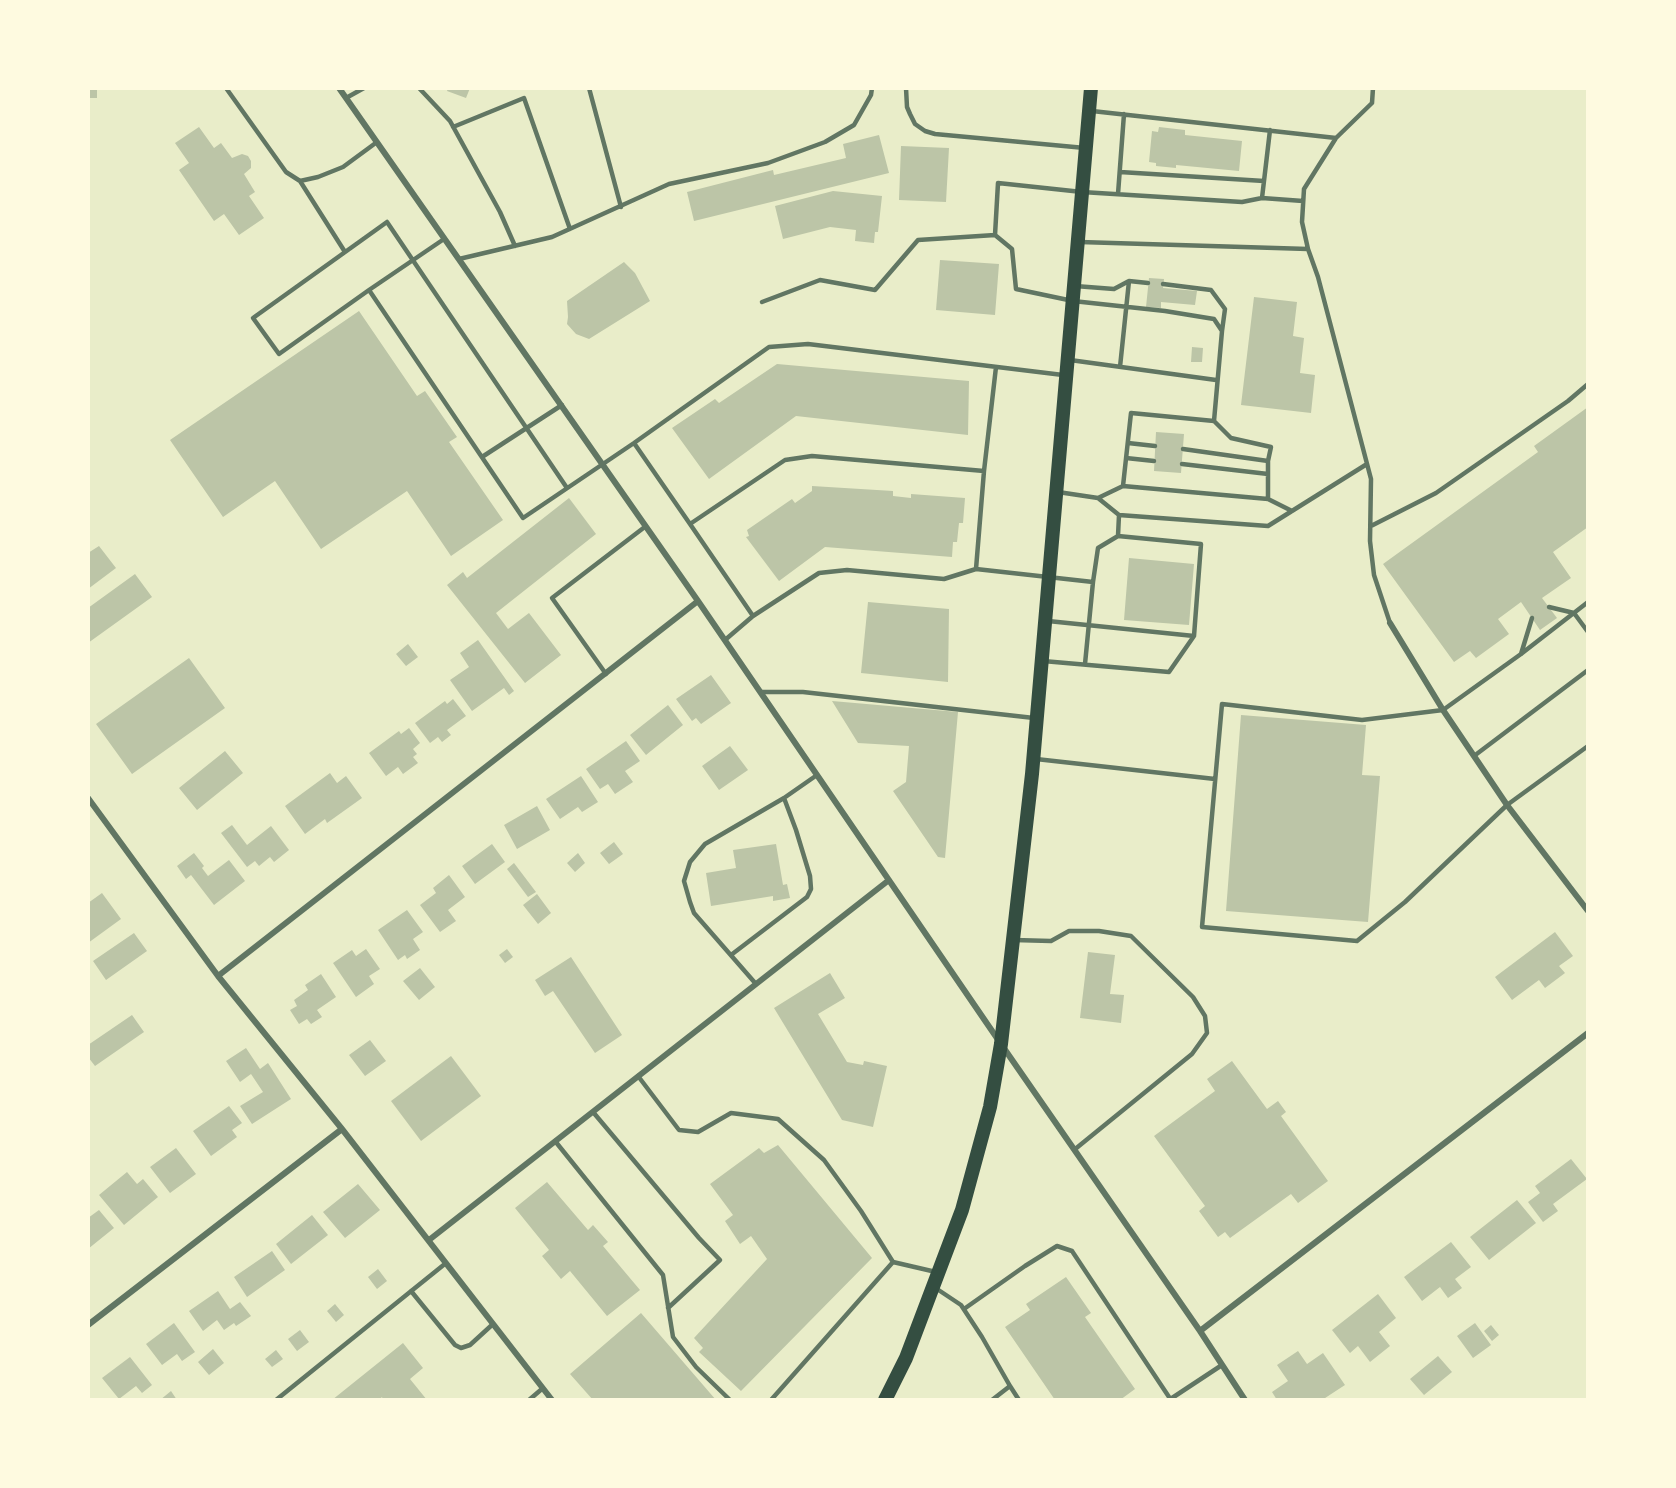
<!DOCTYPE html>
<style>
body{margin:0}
#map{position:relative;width:1676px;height:1488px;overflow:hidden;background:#e9edc9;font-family:Quicksand,sans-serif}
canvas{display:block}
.frame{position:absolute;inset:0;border:90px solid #fefae0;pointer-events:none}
</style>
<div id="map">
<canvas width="1676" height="1488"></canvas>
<div class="frame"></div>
</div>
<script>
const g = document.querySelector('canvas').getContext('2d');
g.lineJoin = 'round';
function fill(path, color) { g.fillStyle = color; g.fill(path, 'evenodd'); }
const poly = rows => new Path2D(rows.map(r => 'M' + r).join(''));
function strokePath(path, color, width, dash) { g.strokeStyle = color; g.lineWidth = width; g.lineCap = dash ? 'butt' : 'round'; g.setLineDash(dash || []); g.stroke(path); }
const building = poly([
 [88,88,97,88,97,98,88,98],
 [448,88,470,88,466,98,447,91],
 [199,127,214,148,221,143,232,158,242,154,248,156,251,161,251,168,244,174,255,192,249,196,264,218,239,235,224,214,214,221,179,170,189,163,175,143],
 [1159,127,1185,130,1185,135,1242,141,1239,171,1176,165,1176,168,1156,166,1156,163,1149,162,1152,131,1158,132],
 [879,135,889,173,694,221,687,192,773,170,774,175,846,158,843,144],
 [901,146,949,148,946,202,899,200],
 [833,191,882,196,878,232,875,232,874,243,855,241,856,230,830,227,783,239,775,206],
 [940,260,999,264,995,315,936,310],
 [624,262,635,273,650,301,589,339,576,334,567,324,568,317,567,301],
 [1149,278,1164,279,1163,288,1197,291,1195,305,1161,302,1161,308,1146,307],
 [1254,297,1297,302,1293,336,1304,338,1300,373,1315,375,1311,413,1241,405],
 [359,311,417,396,425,391,457,437,449,442,503,520,451,556,407,491,321,549,275,481,223,517,170,440],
 [1192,347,1203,348,1202,362,1191,362],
 [777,364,969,381,968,435,796,416,709,479,672,428,715,399,719,403],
 [1588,407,1588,527,1553,552,1571,578,1542,598,1557,618,1540,630,1521,602,1498,619,1509,634,1476,658,1470,651,1454,662,1383,564,1538,452,1534,446],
 [1156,432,1184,434,1181,473,1154,471],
 [812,486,893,491,893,496,911,498,911,494,965,498,963,523,959,523,957,542,953,542,952,557,825,547,779,581,746,537,749,536,747,530,792,499,795,503,812,491],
 [569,498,596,534,496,613,508,629,529,613,561,655,525,683,447,585,463,572,467,578],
 [99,546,116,568,88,589,88,553],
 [1129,558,1194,564,1189,625,1124,620],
 [135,574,152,597,88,643,88,608],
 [868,602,949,609,948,682,861,673],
 [478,640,514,691,509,695,504,688,472,711,450,680,469,667,460,653],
 [408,644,418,657,406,666,396,654],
 [189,658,225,708,132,774,96,724],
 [711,675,731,703,701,724,696,718,692,721,676,699],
 [453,699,466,716,447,730,451,735,442,742,438,737,430,743,415,723,445,701,447,704],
 [832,701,958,712,945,858,938,857,893,791,906,782,909,746,858,743],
 [668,705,683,725,646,755,630,735],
 [1241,715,1366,725,1362,775,1380,776,1368,922,1226,911],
 [409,728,420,743,413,749,417,754,413,757,418,763,403,774,398,767,386,776,369,753,399,731,401,734],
 [626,741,640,761,625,771,633,782,615,794,608,784,600,789,586,769],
 [730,746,748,770,719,790,702,766],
 [225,751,243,773,197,810,179,788],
 [330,773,337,783,346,776,362,798,327,823,325,819,305,834,285,806],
 [581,776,598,802,582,812,578,807,560,819,546,799],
 [537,806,550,830,517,849,504,825],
 [232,825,247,845,271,826,289,850,274,862,270,857,259,866,255,861,247,867,221,833],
 [614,842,623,854,609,864,600,853],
 [492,844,505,862,475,884,462,866],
 [776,844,783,885,787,884,790,898,773,901,773,896,711,906,706,873,736,868,733,850],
 [194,853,204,866,202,868,208,876,229,860,245,881,214,905,191,875,186,879,177,866],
 [578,853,585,863,575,872,567,863],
 [514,863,536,892,528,897,507,869],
 [449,875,465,897,448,910,456,921,440,932,420,905,436,893,433,888],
 [102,893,121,919,88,943,88,903],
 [537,894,551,913,538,924,523,905],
 [407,910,423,932,413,939,420,950,407,959,405,955,398,960,378,930],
 [1555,932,1573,956,1559,966,1565,973,1545,988,1539,980,1512,1000,1495,977],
 [134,933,147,951,106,980,93,961],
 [366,949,380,969,369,976,374,984,356,997,333,963,352,950,356,956],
 [507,949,513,957,505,963,499,955],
 [1088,952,1115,955,1110,994,1124,995,1121,1023,1080,1018],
 [571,957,622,1035,595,1053,553,991,545,996,535,980],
 [420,968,435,987,419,1000,403,981],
 [830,973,845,998,818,1014,847,1062,863,1065,864,1061,887,1066,873,1127,842,1120,774,1008],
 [321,974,336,997,317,1010,322,1017,311,1024,307,1019,299,1024,290,1010,297,1006,294,1000,308,990,305,985],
 [132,1015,144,1032,95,1066,88,1057,88,1045],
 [370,1040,386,1061,365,1076,349,1055],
 [246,1048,260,1069,268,1063,291,1099,252,1124,240,1106,263,1092,251,1074,240,1082,226,1061],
 [451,1056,481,1096,421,1141,391,1101],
 [1232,1061,1267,1109,1278,1101,1286,1112,1281,1116,1328,1181,1298,1203,1291,1194,1230,1238,1225,1232,1218,1237,1199,1211,1205,1206,1154,1136,1215,1091,1207,1079],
 [229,1106,242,1123,232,1130,237,1137,211,1156,193,1131],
 [778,1145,872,1258,741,1391,699,1352,703,1348,694,1338,767,1259,751,1236,740,1244,725,1221,733,1215,710,1184,759,1148,764,1153],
 [176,1148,196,1174,170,1193,150,1167],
 [1571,1159,1587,1179,1553,1204,1558,1211,1543,1222,1528,1202,1540,1193,1535,1186],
 [127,1172,137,1184,143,1179,158,1197,124,1225,99,1195],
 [547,1182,588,1230,593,1225,608,1242,603,1246,640,1290,607,1316,570,1271,561,1279,542,1256,549,1250,515,1208],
 [358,1184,380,1210,345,1238,323,1212],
 [1517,1200,1536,1223,1489,1260,1470,1237],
 [99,1210,114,1228,88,1249,88,1218],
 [312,1215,328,1235,291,1264,276,1244],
 [1451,1242,1471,1267,1455,1279,1462,1288,1448,1298,1440,1287,1422,1301,1404,1277],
 [272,1251,285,1270,247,1297,234,1277],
 [378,1269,387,1281,377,1289,368,1277],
 [1066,1277,1091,1313,1085,1317,1135,1389,1120,1400,1055,1400,1005,1327,1030,1310,1026,1304],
 [218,1291,230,1309,240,1302,251,1316,236,1326,234,1323,224,1330,217,1320,203,1331,189,1311],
 [1378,1294,1396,1318,1379,1332,1390,1346,1370,1362,1358,1346,1350,1353,1332,1330],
 [335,1304,344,1315,336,1322,327,1311],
 [641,1313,716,1400,593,1400,570,1374],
 [174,1323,195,1352,182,1361,177,1354,162,1365,146,1344],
 [1475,1323,1491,1345,1473,1358,1457,1336],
 [1491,1325,1499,1335,1492,1341,1484,1331],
 [300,1330,309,1342,297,1351,288,1339],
 [403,1343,423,1368,410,1379,427,1400,383,1400,382,1397,379,1400,332,1400],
 [213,1349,224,1363,209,1375,198,1362],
 [276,1350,283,1359,272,1367,265,1359],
 [1298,1351,1307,1364,1323,1353,1345,1385,1322,1400,1277,1400,1272,1392,1288,1381,1277,1365],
 [1438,1356,1452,1372,1424,1395,1410,1379],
 [130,1357,152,1385,142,1393,136,1386,119,1399,102,1378],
 [171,1391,177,1400,160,1400]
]);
const service = poly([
 [226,88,286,172,300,181,318,177,343,167,377,142],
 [419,88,450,121,500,212,515,246],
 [589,88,621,207],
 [906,88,907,107,910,114,915,124,925,131,935,134,1085,148],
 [1373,88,1372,103,1336,138,1304,189,1302,222,1308,249,1318,277,1371,479,1370,541,1374,575,1390,623],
 [346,98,364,88],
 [1092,111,1336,138],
 [453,127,524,98,570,229],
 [1120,172,1264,181],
 [300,181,345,252],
 [1118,194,1124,114],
 [1262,198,1270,130],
 [995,235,1012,249,1016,289,1073,301,1165,311,1214,319,1222,331,1214,421,1131,413,1123,486],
 [444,239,369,290,523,518,634,443,769,347,808,344,1063,375],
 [1080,242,1308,249],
 [459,259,552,237,669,184,768,163,825,142,854,125,871,95,872,88],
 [1163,284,1211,290,1225,309,1222,331],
 [1075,286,1114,289,1129,281,1148,283],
 [369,290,279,354,253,318,387,222,567,488],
 [762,302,820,280,875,290,918,240,995,235,998,183,1082,192,1242,202,1262,198,1303,201],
 [1070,360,1216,380],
 [1120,367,1129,281],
 [1214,421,1231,438,1271,447,1268,461,1268,499],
 [634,443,690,524,785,460,812,456,984,471,996,367],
 [1128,443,1155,446],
 [1183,449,1268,461],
 [482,457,562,405],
 [1126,458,1154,461],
 [1182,464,1268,474],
 [1058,492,1098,498,1119,515,1268,526,1367,464],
 [1098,498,1123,486,1268,499,1292,511],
 [690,524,753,616,725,640],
 [1371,526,1436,493,1568,401,1588,384],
 [1118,536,1119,515],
 [976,569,1093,582,1098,548,1118,536,1201,544,1194,636,1169,672,1043,661],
 [1588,602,1521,654,1443,710,1362,720,1222,704,1202,927,1357,941,1405,902,1507,805,1588,746],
 [1549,607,1574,613,1588,632],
 [753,616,819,573,847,570,944,579,976,569,984,471],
 [1048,621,1194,636],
 [1521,654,1532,618],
 [1085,664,1093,582],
 [606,674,552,598,646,526],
 [760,692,803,692,1034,718],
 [1474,756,1588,670],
 [1036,759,1215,779],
 [1014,940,1051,941,1069,931,1099,931,1131,936,1193,997,1205,1016,1207,1033,1192,1054,1074,1150],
 [731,955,807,897,811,889,810,876,796,830,784,798],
 [756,984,694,913,690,902,684,881,690,862,705,844,784,798,817,775],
 [638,1076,679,1130,698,1132,731,1113,778,1119,824,1160,861,1211,893,1262,936,1272],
 [593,1112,699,1238,720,1260,668,1308],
 [555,1141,663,1275,673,1337,696,1367,730,1400],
 [934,1287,961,1305,982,1337,1010,1386],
 [411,1291,455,1345,461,1348,470,1345,493,1324],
 [964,1309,1025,1266,1057,1246,1072,1251,1171,1400],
 [276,1400,446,1263],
 [529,1400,543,1388],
 [771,1400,893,1262],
 [992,1400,1010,1386,1019,1400],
 [1169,1400,1222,1365]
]);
const minor = poly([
 [339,88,698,601,1001,1044,1200,1331,1245,1400],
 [1390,623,1443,710,1507,805,1588,911],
 [88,798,218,976,342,1129,552,1400],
 [218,976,698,601],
 [429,1240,889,880],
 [88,1325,342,1129],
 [1200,1331,1588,1033]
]);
const primary = poly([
 [885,1400,906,1358,962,1210,990,1107,1001,1044,1032,774,1091,88]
]);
fill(building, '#bcc5a7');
strokePath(service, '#617663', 4.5);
strokePath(minor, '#617663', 6);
strokePath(primary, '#344e41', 14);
</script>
